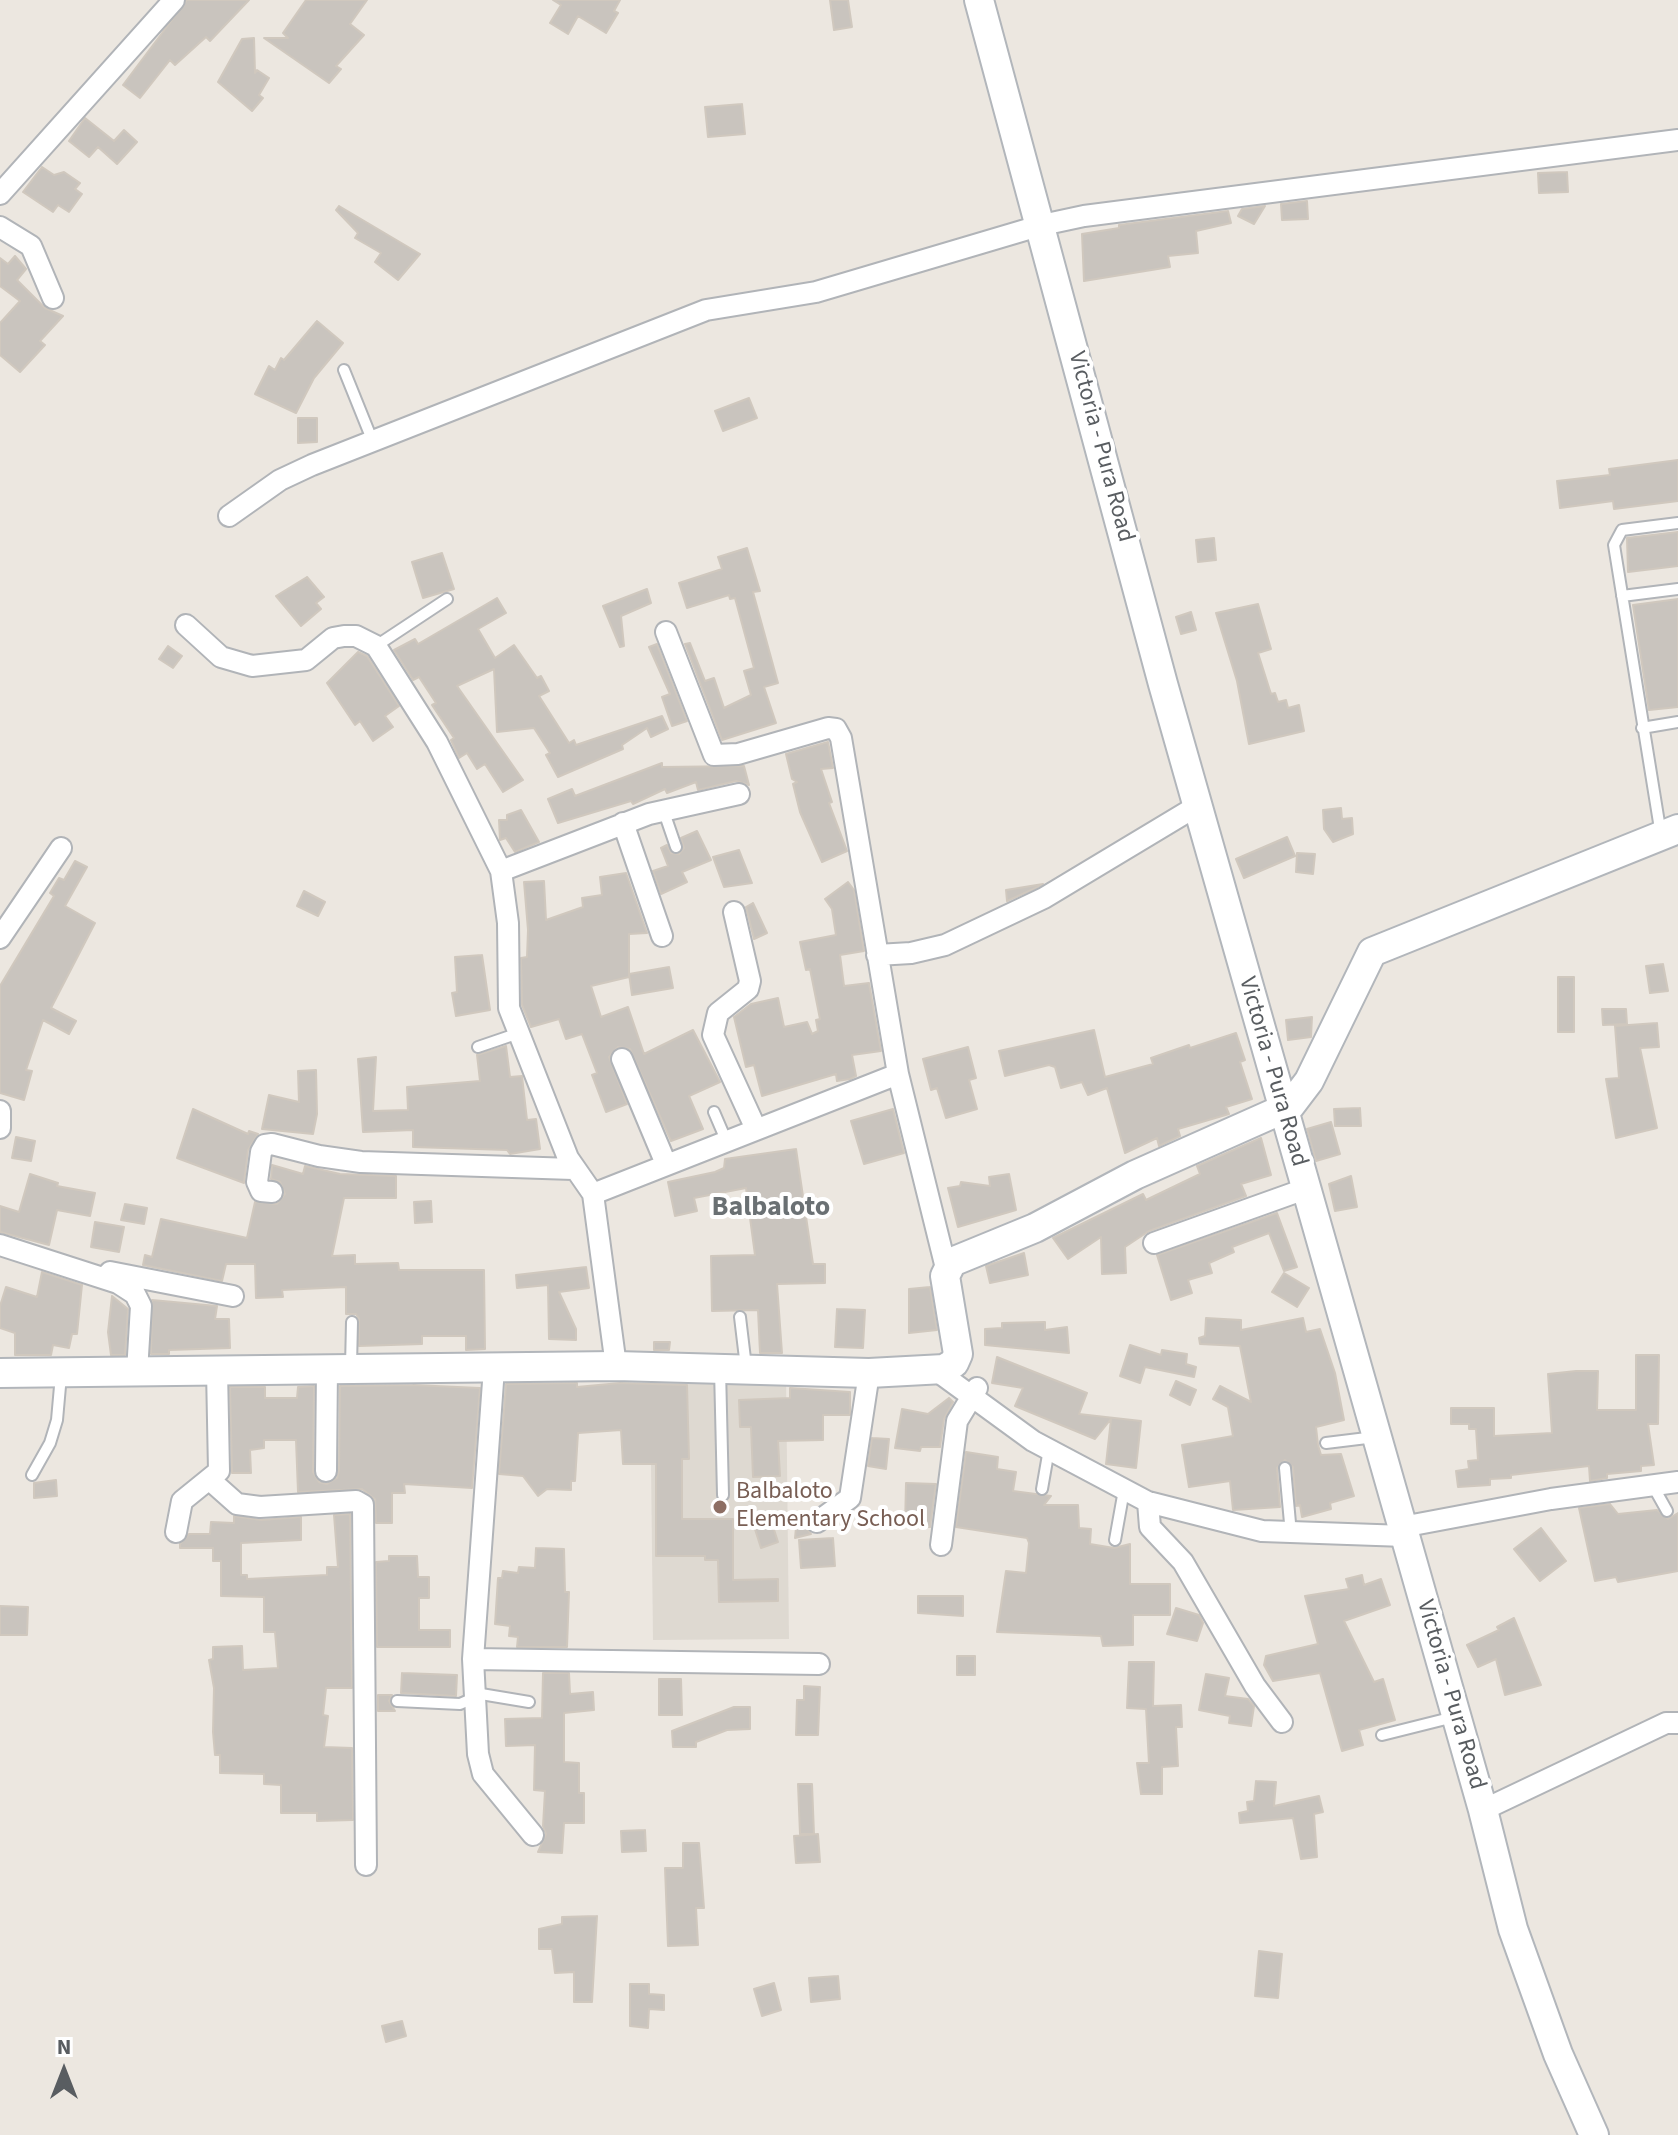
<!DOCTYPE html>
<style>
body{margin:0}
#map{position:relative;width:1678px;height:2135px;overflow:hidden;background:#ece7e0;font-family:"Source Sans 3",sans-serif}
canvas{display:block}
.north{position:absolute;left:24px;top:2031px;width:80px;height:80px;-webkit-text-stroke:6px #fff;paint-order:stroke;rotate:0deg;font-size:22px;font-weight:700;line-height:32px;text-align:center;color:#595d61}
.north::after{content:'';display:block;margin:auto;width:28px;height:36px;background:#595d61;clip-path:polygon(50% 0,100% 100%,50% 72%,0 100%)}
</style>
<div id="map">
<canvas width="1678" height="2135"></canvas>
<div class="north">N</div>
</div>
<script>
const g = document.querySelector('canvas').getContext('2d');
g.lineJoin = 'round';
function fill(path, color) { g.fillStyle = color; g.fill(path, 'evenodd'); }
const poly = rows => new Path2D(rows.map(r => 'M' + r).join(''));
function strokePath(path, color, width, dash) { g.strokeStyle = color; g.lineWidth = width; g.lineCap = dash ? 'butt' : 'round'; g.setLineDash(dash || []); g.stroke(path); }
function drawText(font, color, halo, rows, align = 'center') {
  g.font = font + ' "Source Sans 3",sans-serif'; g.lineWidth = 8; g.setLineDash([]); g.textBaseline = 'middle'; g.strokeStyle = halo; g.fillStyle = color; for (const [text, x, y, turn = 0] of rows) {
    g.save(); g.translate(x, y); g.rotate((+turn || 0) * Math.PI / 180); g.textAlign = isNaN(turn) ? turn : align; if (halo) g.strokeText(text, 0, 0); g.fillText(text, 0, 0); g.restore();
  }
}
const education = poly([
 [786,1374,789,1639,653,1640,650,1375]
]);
const building = poly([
 [187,0,249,0,210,41,206,37,175,65,170,60,140,98,123,85,187,0],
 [306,0,367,0,350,24,364,35,336,66,341,69,329,83,264,38,288,38,283,33,306,0],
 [553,0,620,0,614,11,618,13,606,33,578,16,568,34,550,23,561,5,553,0],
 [830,0,848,0,852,27,834,30,830,0],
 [254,38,255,73,257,70,269,78,259,95,263,98,252,111,218,82,242,39,254,38],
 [742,104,745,134,708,137,705,107,742,104],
 [85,118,114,141,124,130,137,142,117,164,98,147,89,157,69,141,85,118],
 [42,167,54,175,64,172,80,183,75,189,82,194,69,212,58,205,53,212,23,192,42,167],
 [1567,172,1568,192,1539,193,1538,173,1567,172],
 [1307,201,1308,219,1282,220,1281,204,1307,201],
 [339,206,420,254,398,280,375,262,381,253,355,238,358,233,336,210,339,206],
 [1265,206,1254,224,1238,216,1242,209,1265,206],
 [1228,211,1231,223,1196,231,1198,253,1168,256,1170,267,1084,281,1082,234,1119,228,1119,225,1228,211],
 [15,256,26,269,17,280,45,308,63,316,40,341,45,345,20,372,0,355,0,323,20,301,0,286,0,258,8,264,15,256],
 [317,321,343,343,314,378,296,413,255,394,269,366,275,370,281,358,284,360,317,321],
 [749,398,757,418,723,431,715,411,749,398],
 [298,418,317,418,317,442,298,443,298,418],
 [1678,460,1678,501,1614,509,1613,501,1560,508,1557,481,1610,475,1609,469,1678,460],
 [1678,532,1678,566,1628,572,1627,538,1678,532],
 [1214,538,1216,560,1198,562,1196,540,1214,538],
 [747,548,760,591,753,592,778,683,764,687,776,723,722,740,685,644,690,643,705,681,714,678,724,708,751,695,744,671,754,668,735,598,730,599,729,595,687,608,679,583,722,569,718,557,747,548],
 [442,553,454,589,423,598,412,562,442,553],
 [307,577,324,597,316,603,321,609,301,626,276,596,307,577],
 [647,589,651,603,621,616,624,646,620,647,603,606,647,589],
 [497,598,506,613,478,629,495,658,514,645,537,678,541,676,549,691,539,696,569,743,574,740,576,745,662,716,668,729,651,737,647,728,622,745,623,749,558,777,546,755,550,753,534,728,497,732,494,669,457,686,523,780,503,792,485,764,477,769,467,753,459,758,451,740,454,738,432,705,436,703,419,677,413,680,394,650,415,639,418,644,497,598],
 [1678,599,1678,707,1649,710,1633,605,1678,599],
 [1258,604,1271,649,1258,653,1271,694,1275,693,1278,702,1286,700,1288,708,1299,705,1304,731,1249,744,1237,681,1216,613,1258,604],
 [1191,612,1196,630,1181,634,1176,617,1191,612],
 [657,644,687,721,672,726,662,697,670,694,649,647,657,644],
 [168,646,182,656,173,668,159,659,168,646],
 [358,652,367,656,399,706,385,716,393,727,373,741,360,721,355,725,327,683,358,652],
 [828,742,833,768,821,769,832,802,829,803,847,851,822,862,800,812,793,784,797,782,792,779,786,754,828,742],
 [662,763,662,767,744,766,749,785,736,781,698,790,696,782,667,793,665,789,633,804,631,801,558,823,548,799,572,789,575,796,662,763],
 [1341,808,1342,819,1352,818,1353,834,1333,842,1324,829,1323,810,1341,808],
 [521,810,539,842,515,852,506,838,500,840,499,820,507,820,507,815,521,810],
 [697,831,711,860,682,872,687,882,661,894,653,871,668,866,661,848,667,845,671,853,679,854,684,848,681,838,697,831],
 [1287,837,1295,856,1244,878,1236,859,1287,837],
 [739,850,752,883,724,887,713,857,739,850],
 [1297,853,1315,854,1313,874,1296,872,1297,853],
 [75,861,87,867,65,906,95,923,51,1008,76,1021,69,1034,43,1020,26,1070,32,1071,24,1100,0,1093,0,986,54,896,50,893,59,878,64,880,75,861],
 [626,873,647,933,629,934,629,977,591,986,601,1017,628,1007,644,1054,693,1030,720,1082,689,1096,703,1129,671,1141,630,1049,618,1047,609,1057,627,1104,606,1112,592,1075,597,1073,582,1034,566,1039,559,1019,531,1027,522,1005,521,958,527,957,528,930,524,882,544,881,546,920,583,907,582,898,602,895,600,877,626,873],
 [848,882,854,890,864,951,840,955,844,986,869,983,881,1051,852,1055,856,1076,850,1079,837,1081,836,1074,762,1096,754,1065,746,1067,734,1017,751,1004,778,998,784,1027,807,1022,812,1034,818,1031,816,1020,820,1019,810,969,806,970,800,942,836,935,832,909,825,899,848,882],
 [1043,884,1038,887,1007,901,1006,890,1043,884],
 [304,891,325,902,318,916,297,906,304,891],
 [753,903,767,933,754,939,746,907,753,903],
 [482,955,490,1010,456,1016,452,993,457,992,455,957,482,955],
 [1663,964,1668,991,1650,993,1646,966,1663,964],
 [669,967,673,988,632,995,629,974,669,967],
 [1558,977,1574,977,1574,1032,1558,1032,1558,977],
 [1602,1009,1626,1009,1627,1024,1603,1025,1602,1009],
 [1312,1017,1311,1037,1288,1040,1286,1020,1312,1017],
 [1657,1023,1659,1047,1640,1048,1657,1128,1616,1138,1606,1079,1619,1078,1615,1026,1657,1023],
 [1094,1030,1105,1077,1153,1064,1151,1058,1189,1045,1190,1048,1236,1033,1245,1060,1240,1062,1252,1099,1226,1107,1229,1114,1178,1129,1180,1136,1159,1146,1157,1138,1125,1153,1107,1088,1088,1095,1082,1082,1061,1088,1055,1067,1049,1065,1005,1076,999,1051,1094,1030],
 [506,1046,510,1077,522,1076,527,1120,536,1119,540,1149,510,1154,507,1150,413,1147,413,1130,363,1132,358,1059,376,1057,373,1111,408,1110,407,1087,480,1081,477,1055,506,1046],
 [968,1047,976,1078,969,1080,977,1109,946,1118,937,1088,931,1090,923,1059,968,1047],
 [316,1070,317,1114,313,1134,262,1129,269,1095,299,1102,298,1071,316,1070],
 [1360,1108,1361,1126,1335,1126,1334,1109,1360,1108],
 [193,1109,248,1134,249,1131,258,1134,248,1150,244,1183,177,1158,193,1109],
 [893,1109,904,1153,864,1164,851,1121,893,1109],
 [1331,1122,1340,1154,1316,1161,1307,1129,1331,1122],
 [16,1137,35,1141,31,1161,12,1158,16,1137],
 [1261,1138,1271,1175,1241,1184,1246,1196,1149,1231,1125,1247,1126,1273,1102,1274,1101,1237,1068,1259,1053,1238,1143,1194,1146,1200,1200,1174,1197,1166,1261,1138],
 [796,1149,813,1264,825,1264,825,1283,777,1284,782,1353,760,1353,758,1310,712,1311,711,1256,755,1255,746,1188,694,1198,697,1211,675,1216,668,1182,715,1172,724,1168,725,1159,796,1149],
 [272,1165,303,1174,305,1166,340,1174,396,1176,396,1198,344,1198,332,1256,355,1255,355,1264,398,1263,399,1270,484,1270,485,1349,466,1350,466,1336,422,1336,422,1344,359,1346,359,1319,356,1314,346,1314,346,1287,282,1290,283,1297,256,1298,255,1264,226,1264,222,1281,143,1265,145,1255,152,1257,161,1219,247,1238,255,1202,277,1204,285,1194,280,1182,271,1179,272,1165],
 [30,1174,58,1183,57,1186,95,1193,90,1216,57,1210,49,1245,0,1232,0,1206,19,1212,30,1174],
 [1009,1174,1016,1210,958,1227,948,1188,960,1186,961,1182,990,1186,989,1177,1009,1174],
 [1351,1176,1357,1207,1335,1211,1329,1184,1351,1176],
 [431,1201,432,1222,415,1223,414,1202,431,1201],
 [125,1204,147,1208,144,1224,121,1220,125,1204],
 [1277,1213,1297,1267,1284,1271,1269,1233,1232,1247,1234,1252,1209,1263,1212,1273,1188,1280,1192,1293,1171,1300,1157,1255,1277,1213],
 [95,1222,124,1227,119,1252,91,1247,95,1222],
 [1024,1253,1028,1275,990,1283,986,1266,1024,1253],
 [586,1267,589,1288,559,1292,576,1329,576,1340,549,1339,548,1285,517,1288,516,1275,586,1267],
 [42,1272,82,1285,77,1334,72,1334,69,1348,53,1345,51,1355,15,1355,15,1333,0,1328,0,1306,6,1287,37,1297,42,1272],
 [1284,1273,1309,1288,1297,1307,1272,1292,1284,1273],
 [930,1287,937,1330,909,1333,909,1289,930,1287],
 [112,1296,128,1309,125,1355,111,1355,108,1332,112,1296],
 [152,1300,217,1306,215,1319,229,1319,230,1348,169,1350,169,1354,151,1354,152,1300],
 [837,1309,865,1310,863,1348,835,1347,837,1309],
 [1206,1318,1241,1320,1241,1330,1303,1318,1306,1332,1320,1329,1335,1373,1344,1420,1316,1427,1318,1445,1321,1455,1341,1454,1354,1496,1330,1503,1331,1509,1302,1517,1300,1505,1296,1506,1293,1467,1285,1460,1277,1468,1280,1507,1233,1510,1230,1481,1189,1487,1182,1445,1233,1436,1228,1407,1213,1399,1220,1386,1251,1402,1240,1346,1200,1344,1199,1338,1205,1336,1206,1318],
 [1045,1322,1045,1330,1067,1327,1069,1353,985,1345,985,1329,1002,1328,1002,1323,1045,1322],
 [654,1342,670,1342,669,1350,654,1350,654,1342],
 [1130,1345,1161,1355,1162,1350,1187,1354,1186,1364,1196,1367,1194,1377,1145,1367,1140,1383,1120,1376,1130,1345],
 [1636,1355,1659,1355,1658,1424,1648,1424,1654,1465,1641,1466,1641,1471,1607,1474,1607,1478,1590,1481,1589,1466,1511,1475,1511,1478,1490,1479,1490,1485,1458,1487,1456,1471,1469,1469,1468,1461,1478,1460,1476,1429,1469,1429,1469,1424,1451,1424,1451,1408,1494,1408,1494,1436,1552,1433,1548,1374,1576,1371,1598,1371,1597,1410,1636,1410,1636,1355],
 [997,1357,1087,1393,1079,1414,1141,1421,1136,1468,1106,1464,1111,1419,1095,1439,1015,1406,1023,1388,992,1383,997,1357],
 [1176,1381,1196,1390,1190,1405,1170,1395,1176,1381],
 [577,1383,577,1387,620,1383,687,1385,689,1459,682,1459,682,1519,733,1519,733,1580,778,1579,778,1601,719,1602,718,1560,705,1560,705,1556,656,1556,656,1464,623,1464,621,1430,578,1433,575,1481,571,1481,571,1490,547,1489,538,1496,523,1476,499,1474,506,1384,577,1383],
 [413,1385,480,1388,472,1488,404,1484,405,1493,392,1493,392,1523,376,1523,375,1499,362,1489,298,1492,296,1440,264,1440,264,1448,250,1450,251,1473,232,1473,230,1387,265,1387,265,1398,297,1398,298,1387,314,1386,313,1472,319,1482,327,1484,337,1478,339,1471,340,1386,413,1385],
 [790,1388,850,1392,850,1415,823,1415,823,1440,778,1441,780,1476,753,1477,751,1427,740,1427,739,1400,790,1398,790,1388],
 [949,1398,953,1402,944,1419,940,1447,921,1447,920,1451,895,1448,902,1409,928,1414,949,1398],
 [872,1438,889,1439,886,1469,868,1466,872,1438],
 [966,1452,998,1457,997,1469,1016,1472,1013,1491,1051,1496,1044,1505,1078,1505,1079,1528,1091,1529,1090,1544,1114,1548,1130,1544,1130,1584,1170,1584,1170,1615,1133,1615,1133,1645,1103,1646,1101,1636,997,1632,1006,1571,1026,1573,1029,1543,1027,1538,956,1527,966,1452],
 [56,1480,57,1496,34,1498,34,1483,56,1480],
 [906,1483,936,1484,930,1527,905,1526,906,1483],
 [1610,1504,1618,1514,1657,1510,1668,1519,1678,1513,1678,1571,1618,1582,1616,1577,1595,1581,1579,1508,1610,1504],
 [350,1514,352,1688,326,1688,323,1715,328,1716,324,1747,352,1748,353,1820,317,1821,317,1813,281,1813,281,1785,264,1784,264,1774,220,1773,220,1755,215,1755,213,1732,214,1688,209,1660,213,1659,213,1647,242,1646,243,1670,278,1668,275,1632,264,1632,264,1597,221,1596,221,1561,213,1561,213,1548,180,1548,180,1544,189,1534,210,1534,211,1522,234,1523,234,1516,261,1520,301,1517,301,1540,241,1543,241,1575,247,1575,247,1579,327,1575,327,1567,338,1567,334,1515,350,1514],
 [770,1517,778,1542,761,1548,753,1523,770,1517],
 [797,1517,805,1517,804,1524,811,1534,795,1538,797,1517],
 [1541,1528,1566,1561,1540,1581,1514,1549,1541,1528],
 [833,1538,835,1566,801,1568,799,1540,833,1538],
 [536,1548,564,1549,565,1592,569,1592,567,1647,517,1647,518,1637,509,1636,510,1626,495,1624,498,1578,502,1578,503,1571,518,1573,519,1567,535,1568,536,1548],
 [389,1556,417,1556,418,1577,429,1577,429,1598,419,1598,419,1630,450,1630,450,1647,377,1647,376,1562,389,1561,389,1556],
 [1362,1575,1364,1585,1381,1579,1390,1605,1344,1621,1374,1682,1383,1679,1395,1720,1359,1730,1363,1745,1342,1751,1320,1673,1273,1681,1264,1665,1266,1656,1318,1644,1305,1596,1349,1589,1346,1579,1362,1575],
 [918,1596,963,1596,963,1616,918,1613,918,1596],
 [0,1606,28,1607,27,1635,0,1635,0,1606],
 [1176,1608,1199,1615,1203,1623,1197,1641,1167,1634,1176,1608],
 [1514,1618,1541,1685,1505,1695,1496,1659,1478,1667,1467,1645,1499,1630,1497,1627,1514,1618],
 [957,1656,975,1656,975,1675,957,1675,957,1656],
 [1129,1662,1154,1662,1153,1706,1181,1705,1182,1727,1176,1727,1178,1766,1162,1767,1162,1794,1141,1794,1137,1763,1149,1763,1146,1709,1127,1708,1129,1662],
 [402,1673,457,1675,456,1696,401,1693,402,1673],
 [543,1673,569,1673,570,1694,593,1692,594,1710,564,1713,564,1762,579,1763,579,1793,584,1793,584,1823,564,1823,562,1853,538,1852,546,1834,543,1826,545,1791,534,1790,535,1745,506,1746,505,1719,542,1718,543,1673],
 [1206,1674,1229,1678,1225,1696,1248,1699,1254,1706,1251,1726,1229,1723,1230,1716,1199,1710,1206,1674],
 [659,1679,681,1679,682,1715,659,1715,659,1679],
 [804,1686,820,1687,818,1735,796,1735,797,1700,804,1700,804,1686],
 [378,1695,392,1695,389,1701,395,1711,378,1711,378,1695],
 [734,1707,750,1707,750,1729,727,1730,696,1742,696,1747,673,1747,672,1731,734,1707],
 [1256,1781,1276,1782,1274,1806,1319,1796,1323,1812,1314,1814,1317,1857,1301,1859,1293,1818,1240,1823,1239,1813,1248,1811,1247,1802,1254,1801,1256,1781],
 [798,1784,812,1784,814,1834,800,1834,798,1784],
 [645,1830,646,1851,622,1852,621,1831,645,1830],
 [818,1834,820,1862,796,1863,794,1836,818,1834],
 [683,1843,699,1843,704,1908,696,1908,698,1945,668,1946,665,1868,683,1868,683,1843],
 [597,1916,592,2002,574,2002,574,1972,555,1973,552,1949,539,1949,539,1929,562,1924,562,1917,597,1916],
 [1259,1951,1282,1954,1278,1998,1255,1996,1259,1951],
 [838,1976,840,1999,811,2002,809,1978,838,1976],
 [774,1983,781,2010,762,2016,754,1989,774,1983],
 [630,1984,649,1984,649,1994,664,1995,664,2010,649,2009,648,2028,630,2026,630,1984],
 [402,2021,406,2036,386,2042,382,2026,402,2021]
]);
const lane = poly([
 [344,370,373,442],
 [1622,596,1678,589],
 [376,646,447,599],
 [1642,728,1678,722],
 [664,812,676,847],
 [1661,835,1614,545,1622,530,1678,523],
 [478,1047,519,1033],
 [714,1112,726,1140],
 [740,1317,746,1367],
 [351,1366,352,1322],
 [720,1369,723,1495],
 [1326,1443,1375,1437],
 [1285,1468,1291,1534],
 [32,1475,50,1443,57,1420,61,1375],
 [1653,1486,1667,1511],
 [1042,1489,1049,1449],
 [1115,1540,1124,1490],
 [475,1693,529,1702],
 [397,1701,460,1704,476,1697],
 [1382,1735,1454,1717]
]);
const street = poly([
 [0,194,174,0],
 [0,227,31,246,53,298],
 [229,516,280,480,312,465,706,310,816,292,1042,225,1084,216,1678,140],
 [186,625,221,657,252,666,306,660,333,638,344,636,356,636,376,646,437,742,501,871,508,923,509,1008,568,1158,593,1194],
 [666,632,714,755,738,754,828,728,836,729,841,738,898,1074],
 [623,823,662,936],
 [501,871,649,814,739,794],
 [734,912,750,981,748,989,718,1013,713,1035,756,1129],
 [0,938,61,848],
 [877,955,911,953,945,945,1044,898,1197,806],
 [622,1059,666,1164],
 [0,1111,0,1128],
 [272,1192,261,1191,257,1182,261,1152,265,1145,272,1144,319,1156,361,1162,573,1169],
 [1154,1243,1305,1189],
 [0,1245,118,1283,135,1294,141,1306,137,1372],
 [110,1272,233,1296],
 [616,1366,593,1194,898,1074,946,1268],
 [494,1368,473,1659,478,1754,483,1774,533,1835],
 [937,1371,1033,1441,1148,1502,1262,1531,1405,1536],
 [326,1471,327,1368],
 [210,1480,237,1504,260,1507,356,1501,363,1505,366,1865],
 [1148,1502,1150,1527,1183,1562,1255,1686,1282,1722],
 [817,1522,850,1498,869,1373],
 [1402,1527,1551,1499,1678,1482],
 [176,1532,182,1501,219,1471,217,1370],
 [941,1545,957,1421,977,1388],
 [473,1659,819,1664],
 [1483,1810,1666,1723,1678,1723]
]);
const secondary = poly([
 [979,0,1163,684,1483,1810,1513,1929,1558,2054,1594,2135],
 [0,1373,616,1366,869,1373,944,1369,954,1363,958,1354,945,1276,952,1262,1035,1228,1135,1175,1290,1106,1309,1081,1372,952,1678,829]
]);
const markers = [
 [720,1507,8,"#8d6e63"]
];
const streetNames = [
 ["Victoria - Pura Road",1100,447,75],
 ["Victoria - Pura Road",1272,1072,74],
 ["Victoria - Pura Road",1450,1695,74]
];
const educationNames = [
 ["Balbaloto",736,1493],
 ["Elementary School",736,1521]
];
const quarterNames = [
 ["Balbaloto",771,1209]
];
fill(education, '#ded9d1');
fill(building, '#c9c4be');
strokePath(building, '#d0c8be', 2);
strokePath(lane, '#b1b4b8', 14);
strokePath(street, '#b1b4b8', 24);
strokePath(secondary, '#b2b6bb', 32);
strokePath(lane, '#fff', 10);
strokePath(street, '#fff', 20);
strokePath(secondary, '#fff', 28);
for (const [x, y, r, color] of markers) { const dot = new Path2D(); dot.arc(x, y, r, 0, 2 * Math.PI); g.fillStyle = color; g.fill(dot); strokePath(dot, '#fff', 3); }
drawText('24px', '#595d61', '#fff', streetNames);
drawText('24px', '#785e54', '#fff', educationNames, 'left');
drawText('bold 28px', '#6a7073', '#fff', quarterNames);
</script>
